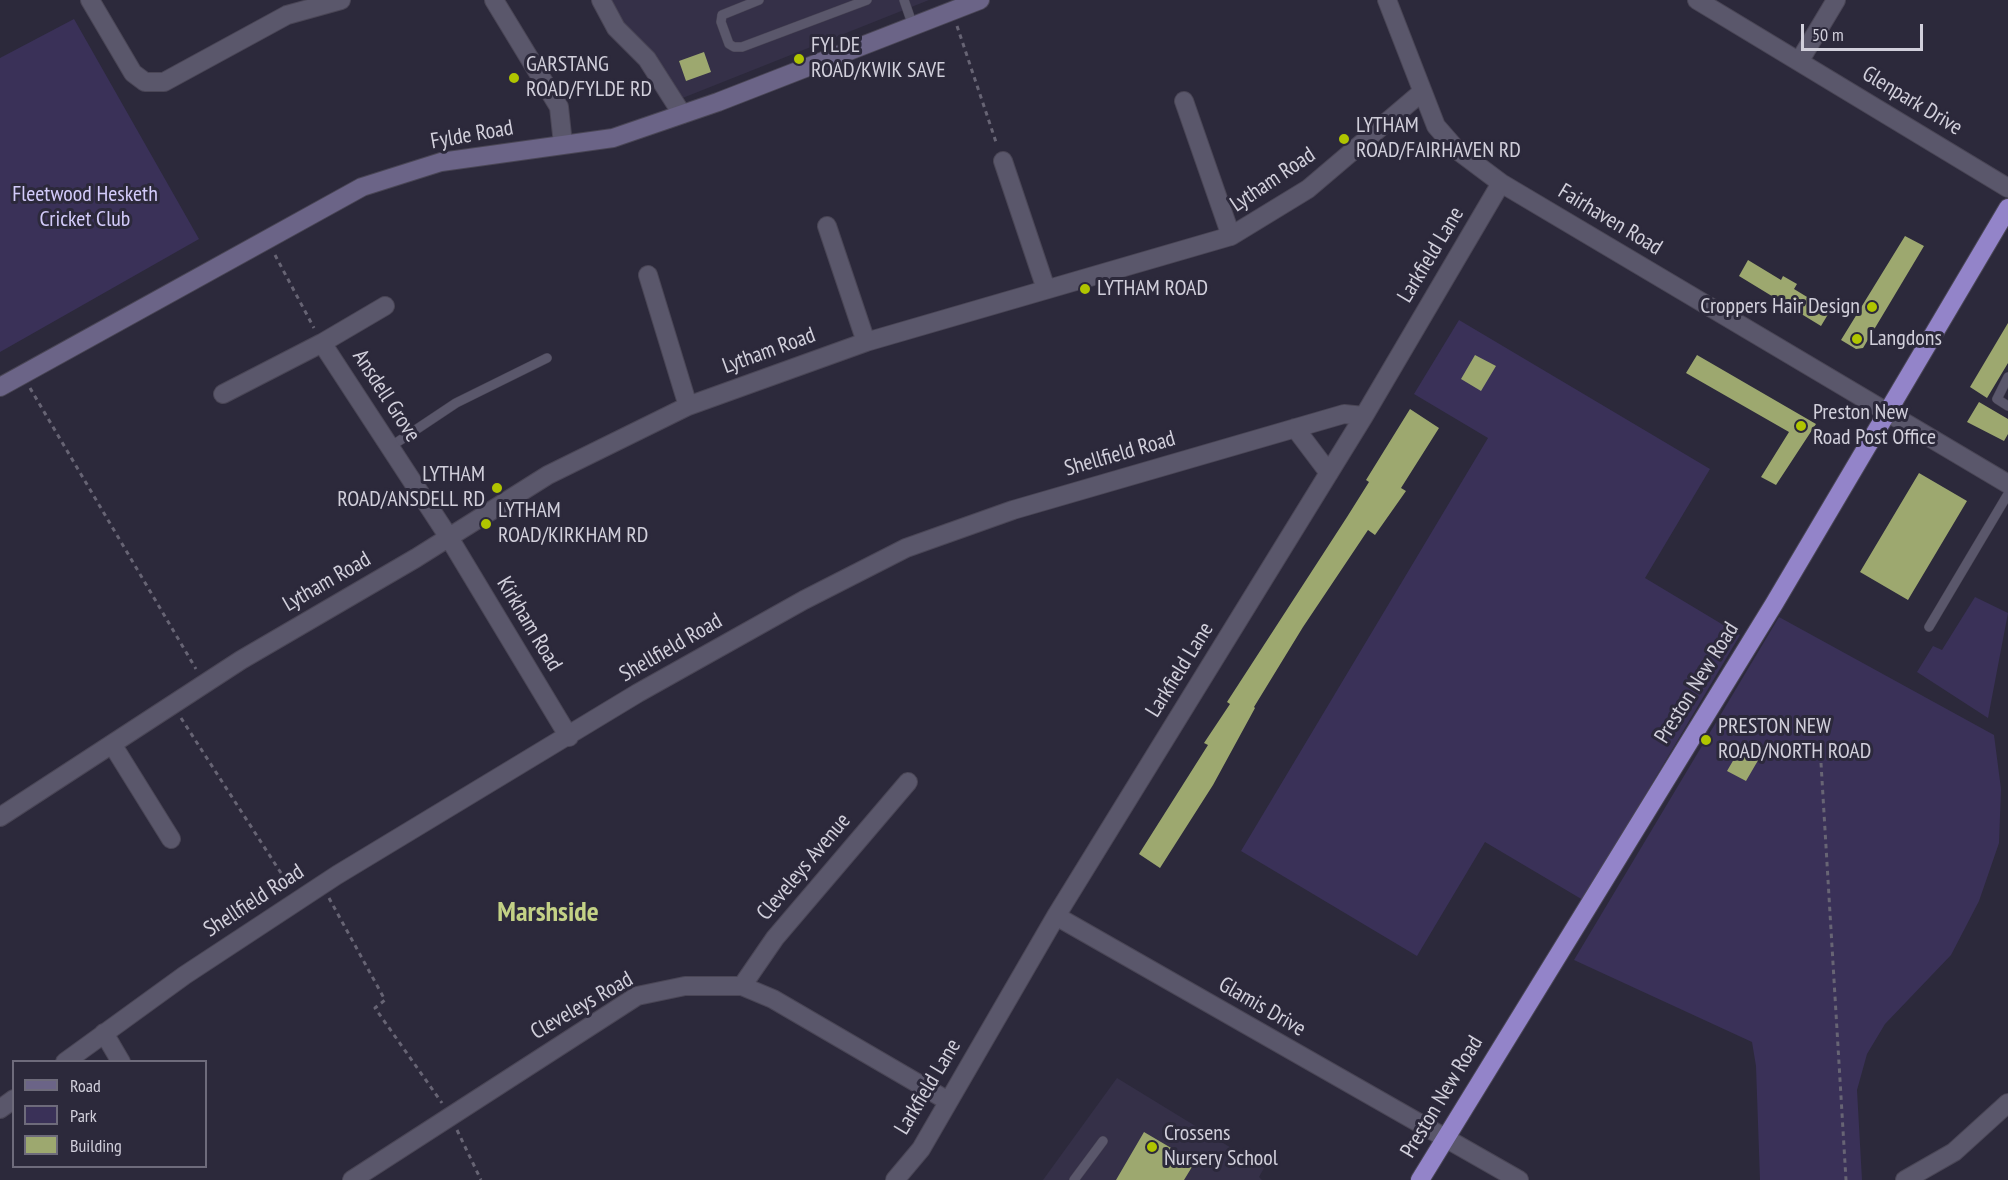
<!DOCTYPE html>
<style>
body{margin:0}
#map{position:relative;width:2008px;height:1180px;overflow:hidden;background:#2c293b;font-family:"PT Sans Narrow",sans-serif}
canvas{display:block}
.legend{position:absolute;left:12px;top:1060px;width:195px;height:108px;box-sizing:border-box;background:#2c293b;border:2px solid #6e6b7b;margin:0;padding:8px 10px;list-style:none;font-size:18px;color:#d1cfdb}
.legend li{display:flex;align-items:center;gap:12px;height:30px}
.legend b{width:30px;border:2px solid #6e6b7b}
.scale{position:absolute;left:1801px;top:24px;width:122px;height:27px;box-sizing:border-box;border:3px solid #d1cfdb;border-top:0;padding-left:8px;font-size:18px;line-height:21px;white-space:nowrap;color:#d1cfdb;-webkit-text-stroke:4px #2c293b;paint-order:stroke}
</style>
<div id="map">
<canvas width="2008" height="1180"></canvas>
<ul class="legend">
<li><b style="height:8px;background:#6b6487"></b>Road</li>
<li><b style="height:16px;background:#3a3158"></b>Park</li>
<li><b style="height:16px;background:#9da86f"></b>Building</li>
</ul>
<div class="scale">50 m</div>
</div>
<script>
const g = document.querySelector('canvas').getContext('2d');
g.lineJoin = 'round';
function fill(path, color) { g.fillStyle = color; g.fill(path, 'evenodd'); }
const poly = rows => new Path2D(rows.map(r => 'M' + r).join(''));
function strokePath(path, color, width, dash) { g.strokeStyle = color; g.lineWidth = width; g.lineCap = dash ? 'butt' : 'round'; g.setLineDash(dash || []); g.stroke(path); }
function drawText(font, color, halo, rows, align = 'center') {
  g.font = font + ' "PT Sans Narrow",sans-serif'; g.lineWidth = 6; g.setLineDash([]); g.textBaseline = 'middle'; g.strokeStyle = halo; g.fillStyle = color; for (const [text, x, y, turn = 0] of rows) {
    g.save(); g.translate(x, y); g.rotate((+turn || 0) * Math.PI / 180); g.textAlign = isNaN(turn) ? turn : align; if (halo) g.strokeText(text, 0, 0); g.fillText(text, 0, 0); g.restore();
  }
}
const built = poly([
 [605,0,929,0,665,105],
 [1117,1078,1264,1168,1259,1177,1262,1180,1043,1180]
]);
const green = poly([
 [74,19,199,239,0,352,0,58],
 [1459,320,1710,469,1645,578,1740,635,1583,900,1485,842,1417,956,1241,851,1488,438,1414,394],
 [1975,597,2008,613,1988,718,1917,672,1933,646,1942,650],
 [1779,617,1994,735,2001,789,1999,843,1979,901,1951,955,1885,1024,1867,1054,1857,1090,1862,1180,1760,1180,1756,1066,1752,1042,1574,960]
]);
const building = poly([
 [704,52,711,72,686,81,679,61],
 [1905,236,1924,246,1863,348,1856,349,1841,340],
 [1748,260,1781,280,1783,276,1797,284,1794,289,1830,311,1821,326,1739,276],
 [2008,323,2008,363,1987,398,1970,387],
 [1475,355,1496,366,1481,391,1461,379],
 [1697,355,1816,424,1776,485,1761,477,1789,432,1686,373],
 [1979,402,2008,419,2008,434,2004,441,1967,422],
 [1410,409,1439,428,1401,488,1406,491,1375,535,1368,530,1303,627,1254,707,1255,708,1213,785,1160,868,1139,854,1208,745,1204,743,1230,704,1227,702,1347,517,1369,482,1366,480],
 [1919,473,1967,501,1908,600,1860,572],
 [1741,747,1760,757,1746,781,1727,771],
 [1144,1132,1195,1162,1184,1180,1116,1180]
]);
const path = poly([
 [957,26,997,145],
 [275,255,314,328],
 [30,388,196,669],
 [181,718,290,887],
 [1821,763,1846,1180],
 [329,898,385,1000,375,1008,442,1103],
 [457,1130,481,1180]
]);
const lane = poly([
 [759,0,722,15,721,22,729,44,734,47,742,47,867,0],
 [904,0,913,26],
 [2008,377,1997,399,2008,406],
 [390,447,456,403,547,358],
 [1929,627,2008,494],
 [1074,1180,1103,1141]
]);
const street = poly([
 [90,0,133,73,145,82,164,82,287,15,341,0],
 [494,0,559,107,563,144],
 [601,0,616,28,647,59,682,114],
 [1387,0,1436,126,1457,150,1501,183,2008,484],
 [1697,0,2008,188],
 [1800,60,1836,0],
 [1184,101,1231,236],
 [1003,161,1046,289],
 [827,226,866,342],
 [648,275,688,406],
 [322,343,448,536,569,737],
 [223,394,322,343,385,306],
 [1295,428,1329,473],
 [112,744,171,839],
 [0,817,241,660,416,558,548,475,688,406,866,342,1231,236,1308,189,1422,92],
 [1056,916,1519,1180],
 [742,986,775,938,908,782],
 [104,1033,121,1062],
 [65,1062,185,975,337,875,638,693,804,600,906,548,1013,510,1344,414,1364,416],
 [0,1109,14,1099],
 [352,1180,637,996,685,986,742,986,773,999,948,1101],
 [895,1180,921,1149,1056,916,1364,416,1501,183],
 [1905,1180,1954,1152,2008,1103]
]);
const secondary = poly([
 [0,387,362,187,441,162,613,138,718,102,980,0]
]);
const highway = poly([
 [1420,1180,1774,604,2008,208]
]);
const markers = [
 [799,59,6,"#b0c500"],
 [514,78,6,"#b0c500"],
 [1344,139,6,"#b0c500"],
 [1085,289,6,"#b0c500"],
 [1872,307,6,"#b0c500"],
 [1857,339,6,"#b0c500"],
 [1801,426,6,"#b0c500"],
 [497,488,6,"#b0c500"],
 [486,524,6,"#b0c500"],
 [1706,740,6,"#b0c500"],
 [1152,1147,6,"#b0c500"]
];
const poiNames = [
 ["FYLDE",811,46],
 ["ROAD/KWIK SAVE",811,71],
 ["GARSTANG",526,65],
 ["ROAD/FYLDE RD",526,90],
 ["LYTHAM",1356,126],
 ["ROAD/FAIRHAVEN RD",1356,151],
 ["LYTHAM ROAD",1097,289],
 ["Croppers Hair Design",1860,307,"right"],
 ["Langdons",1869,339],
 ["Preston New",1813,413],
 ["Road Post Office",1813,438],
 ["LYTHAM",485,475,"right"],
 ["ROAD/ANSDELL RD",485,500,"right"],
 ["LYTHAM",498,511],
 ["ROAD/KIRKHAM RD",498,536],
 ["PRESTON NEW",1718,727],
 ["ROAD/NORTH ROAD",1718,752],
 ["Crossens",1164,1134],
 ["Nursery School",1164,1159]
];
const streetNames = [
 ["Glenpark Drive",1912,101,31],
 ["Fylde Road",472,135,-10],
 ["Lytham Road",1273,180,-34],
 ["Fairhaven Road",1610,220,31],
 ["Larkfield Lane",1431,255,-59],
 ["Lytham Road",769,351,-20],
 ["Ansdell Grove",386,396,57],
 ["Shellfield Road",1120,454,-16],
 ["Lytham Road",327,582,-30],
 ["Kirkham Road",529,624,59],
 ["Shellfield Road",671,648,-30],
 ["Larkfield Lane",1180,670,-58],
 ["Preston New Road",1697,683,-58],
 ["Cleveleys Avenue",804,867,-50],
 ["Shellfield Road",254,901,-33],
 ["Cleveleys Road",582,1006,-30],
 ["Glamis Drive",1262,1007,30],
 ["Larkfield Lane",928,1087,-59],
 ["Preston New Road",1442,1097,-59]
];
const parkNames = [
 ["Fleetwood Hesketh",85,195],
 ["Cricket Club",85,220]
];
const districtNames = [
 ["Marshside",548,913]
];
fill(built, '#353048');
fill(green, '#3a3158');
fill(building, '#9da86f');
strokePath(lane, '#4a4656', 10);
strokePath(street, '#4a4656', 20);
strokePath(secondary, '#4a4656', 20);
strokePath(highway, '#4a4656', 20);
strokePath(path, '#676474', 3, [4.5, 4.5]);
strokePath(lane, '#5a576b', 9);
strokePath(street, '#5a576b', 18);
strokePath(secondary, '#6b6487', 18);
strokePath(highway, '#9384c9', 18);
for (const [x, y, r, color] of markers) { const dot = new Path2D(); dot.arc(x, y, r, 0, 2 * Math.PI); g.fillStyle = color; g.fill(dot); strokePath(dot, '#2c293b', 2); }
drawText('22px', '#d1cfdb', '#2c293b', poiNames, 'left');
drawText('22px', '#d1cfdb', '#2c293b', streetNames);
drawText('22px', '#d3cbfa', '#2c293b', parkNames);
drawText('bold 28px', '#c3d185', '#2c293b', districtNames);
</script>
